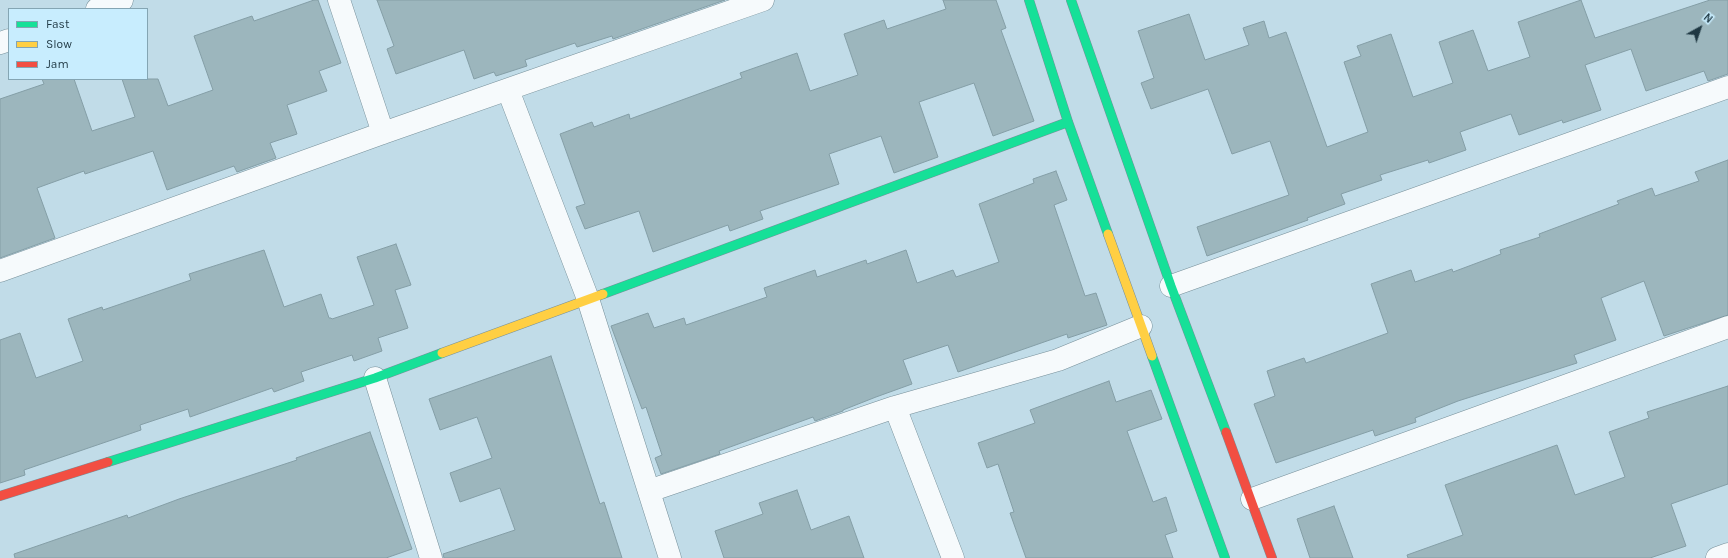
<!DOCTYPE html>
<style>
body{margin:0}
#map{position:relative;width:1728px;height:558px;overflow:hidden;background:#c1dce8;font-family:Karla,sans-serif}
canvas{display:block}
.legend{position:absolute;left:8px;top:8px;width:140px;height:72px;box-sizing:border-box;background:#c8edfe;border:1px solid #84a5b3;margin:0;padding:5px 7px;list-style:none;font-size:12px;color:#1f3843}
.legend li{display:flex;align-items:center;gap:8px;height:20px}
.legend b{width:20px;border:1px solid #84a5b3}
.north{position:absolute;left:1680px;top:8px;width:40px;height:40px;-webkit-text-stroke:3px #c8edfe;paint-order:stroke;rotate:40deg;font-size:11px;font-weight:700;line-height:16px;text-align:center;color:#1f3843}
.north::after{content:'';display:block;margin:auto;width:14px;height:18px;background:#1f3843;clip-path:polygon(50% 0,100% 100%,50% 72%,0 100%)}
</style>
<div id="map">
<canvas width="1728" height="558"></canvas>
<ul class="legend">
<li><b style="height:5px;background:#16e098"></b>Fast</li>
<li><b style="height:5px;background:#ffcf43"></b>Slow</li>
<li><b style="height:5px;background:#f24e42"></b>Jam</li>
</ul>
<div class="north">N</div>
</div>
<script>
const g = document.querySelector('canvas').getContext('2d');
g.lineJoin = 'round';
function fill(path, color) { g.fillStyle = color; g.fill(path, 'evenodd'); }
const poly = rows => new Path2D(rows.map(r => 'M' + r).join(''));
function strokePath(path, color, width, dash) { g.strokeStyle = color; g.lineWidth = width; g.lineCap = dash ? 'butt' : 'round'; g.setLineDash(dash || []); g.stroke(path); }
const building = poly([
 [314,0,318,0,341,63,319,71,327,91,287,105,297,134,270,143,276,158,237,172,234,166,167,190,153,151,85,174,84,171,37,188,55,238,0,258,0,99,44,84,42,79,74,79,92,131,135,117,122,79,158,79,168,106,213,90,194,36,252,16,254,21,314,0],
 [377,0,725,0,613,39,612,36,577,47,575,43,525,60,527,66,496,76,494,72,474,79,464,50,396,74,387,49,394,46,377,0],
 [943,0,996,0,1006,28,1001,30,1034,121,993,136,974,83,919,102,938,157,894,173,881,136,829,154,839,184,760,211,763,219,730,231,728,225,653,252,639,211,585,229,576,207,585,204,560,134,592,122,594,127,629,114,630,119,742,78,740,73,797,53,810,91,858,75,844,34,884,20,887,29,946,9,943,0],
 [1581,0,1595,38,1710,0,1728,0,1728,74,1708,81,1704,71,1646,91,1631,49,1585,65,1601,110,1563,123,1562,120,1519,135,1511,114,1460,132,1466,150,1429,163,1428,160,1380,175,1382,180,1341,194,1345,204,1307,218,1308,220,1207,256,1197,227,1289,195,1270,141,1232,154,1208,89,1151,109,1141,83,1154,78,1138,31,1189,14,1205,60,1249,45,1243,28,1264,21,1269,38,1286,32,1327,147,1368,132,1344,62,1361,56,1357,46,1391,34,1413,97,1453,83,1439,42,1473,30,1488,71,1530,57,1518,22,1581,0],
 [1728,160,1728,315,1664,336,1644,281,1601,298,1616,340,1574,355,1577,363,1458,401,1415,418,1416,422,1375,436,1373,430,1276,463,1254,404,1275,396,1267,371,1304,358,1306,363,1388,333,1371,284,1411,270,1415,282,1452,269,1453,272,1501,254,1500,250,1540,237,1539,234,1619,204,1617,201,1652,188,1655,196,1699,181,1695,172,1728,160],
 [1056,171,1067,200,1054,205,1085,296,1096,293,1107,325,1068,338,1067,334,958,372,948,345,903,360,912,384,876,397,843,410,843,411,815,421,813,417,719,451,720,454,661,474,655,458,662,455,646,407,642,409,611,326,648,313,654,328,684,318,686,325,767,297,764,288,815,270,817,277,866,260,867,264,906,250,917,283,953,270,956,277,999,262,979,204,1034,183,1033,179,1056,171],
 [396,244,411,285,395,290,408,328,378,338,382,351,354,361,352,355,301,372,304,381,274,392,272,388,190,417,188,409,140,425,141,430,24,470,25,475,0,483,0,340,20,333,36,378,83,361,68,319,102,307,103,310,191,280,189,274,264,250,284,307,321,294,329,318,331,318,332,319,374,305,357,257,396,244],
 [551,356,600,504,604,502,622,558,444,558,443,554,515,530,500,488,460,502,450,473,492,458,477,417,440,430,429,399,551,356],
 [1109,381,1116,402,1151,390,1162,419,1127,431,1153,502,1166,497,1177,531,1165,535,1173,558,1026,558,1010,513,1014,512,998,464,987,468,978,443,1035,423,1030,410,1109,381],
 [1728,386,1728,484,1671,504,1686,546,1650,558,1408,558,1407,555,1463,535,1445,485,1557,445,1575,495,1625,477,1609,432,1649,418,1647,412,1728,386],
 [370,432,412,549,386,558,15,558,14,554,127,515,128,518,179,499,297,460,296,458,370,432],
 [797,490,811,530,849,516,864,558,724,558,715,531,763,514,759,503,797,490],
 [1334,506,1353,558,1310,558,1297,519,1334,506]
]);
const street = poly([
 [339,0,383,133],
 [97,9,122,0],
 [0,43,9,40],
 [508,90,588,299,670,558],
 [0,271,383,133,763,0],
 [1171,286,1728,87],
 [375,378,431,558],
 [895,407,953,558],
 [649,491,895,407,1058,360,1141,326],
 [1252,499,1728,327],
 [1717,558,1728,554]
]);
const fast = poly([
 [1029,0,1068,122,1108,234],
 [1071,0,1171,286,1226,432],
 [603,294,1068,122],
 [1152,356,1225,558],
 [108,462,375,378,442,353]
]);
const slow = poly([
 [1108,234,1152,356],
 [442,353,603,294]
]);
const jam = poly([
 [1226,432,1272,558],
 [0,496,108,462]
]);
fill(building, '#9cb6bd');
strokePath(building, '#849ea6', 1);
strokePath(street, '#77909a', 23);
strokePath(fast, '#77909a', 10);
strokePath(slow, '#77909a', 10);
strokePath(jam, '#77909a', 10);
strokePath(street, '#f6fafc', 22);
strokePath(fast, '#16e098', 9);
strokePath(slow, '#ffcf43', 9);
strokePath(jam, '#f24e42', 9);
</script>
